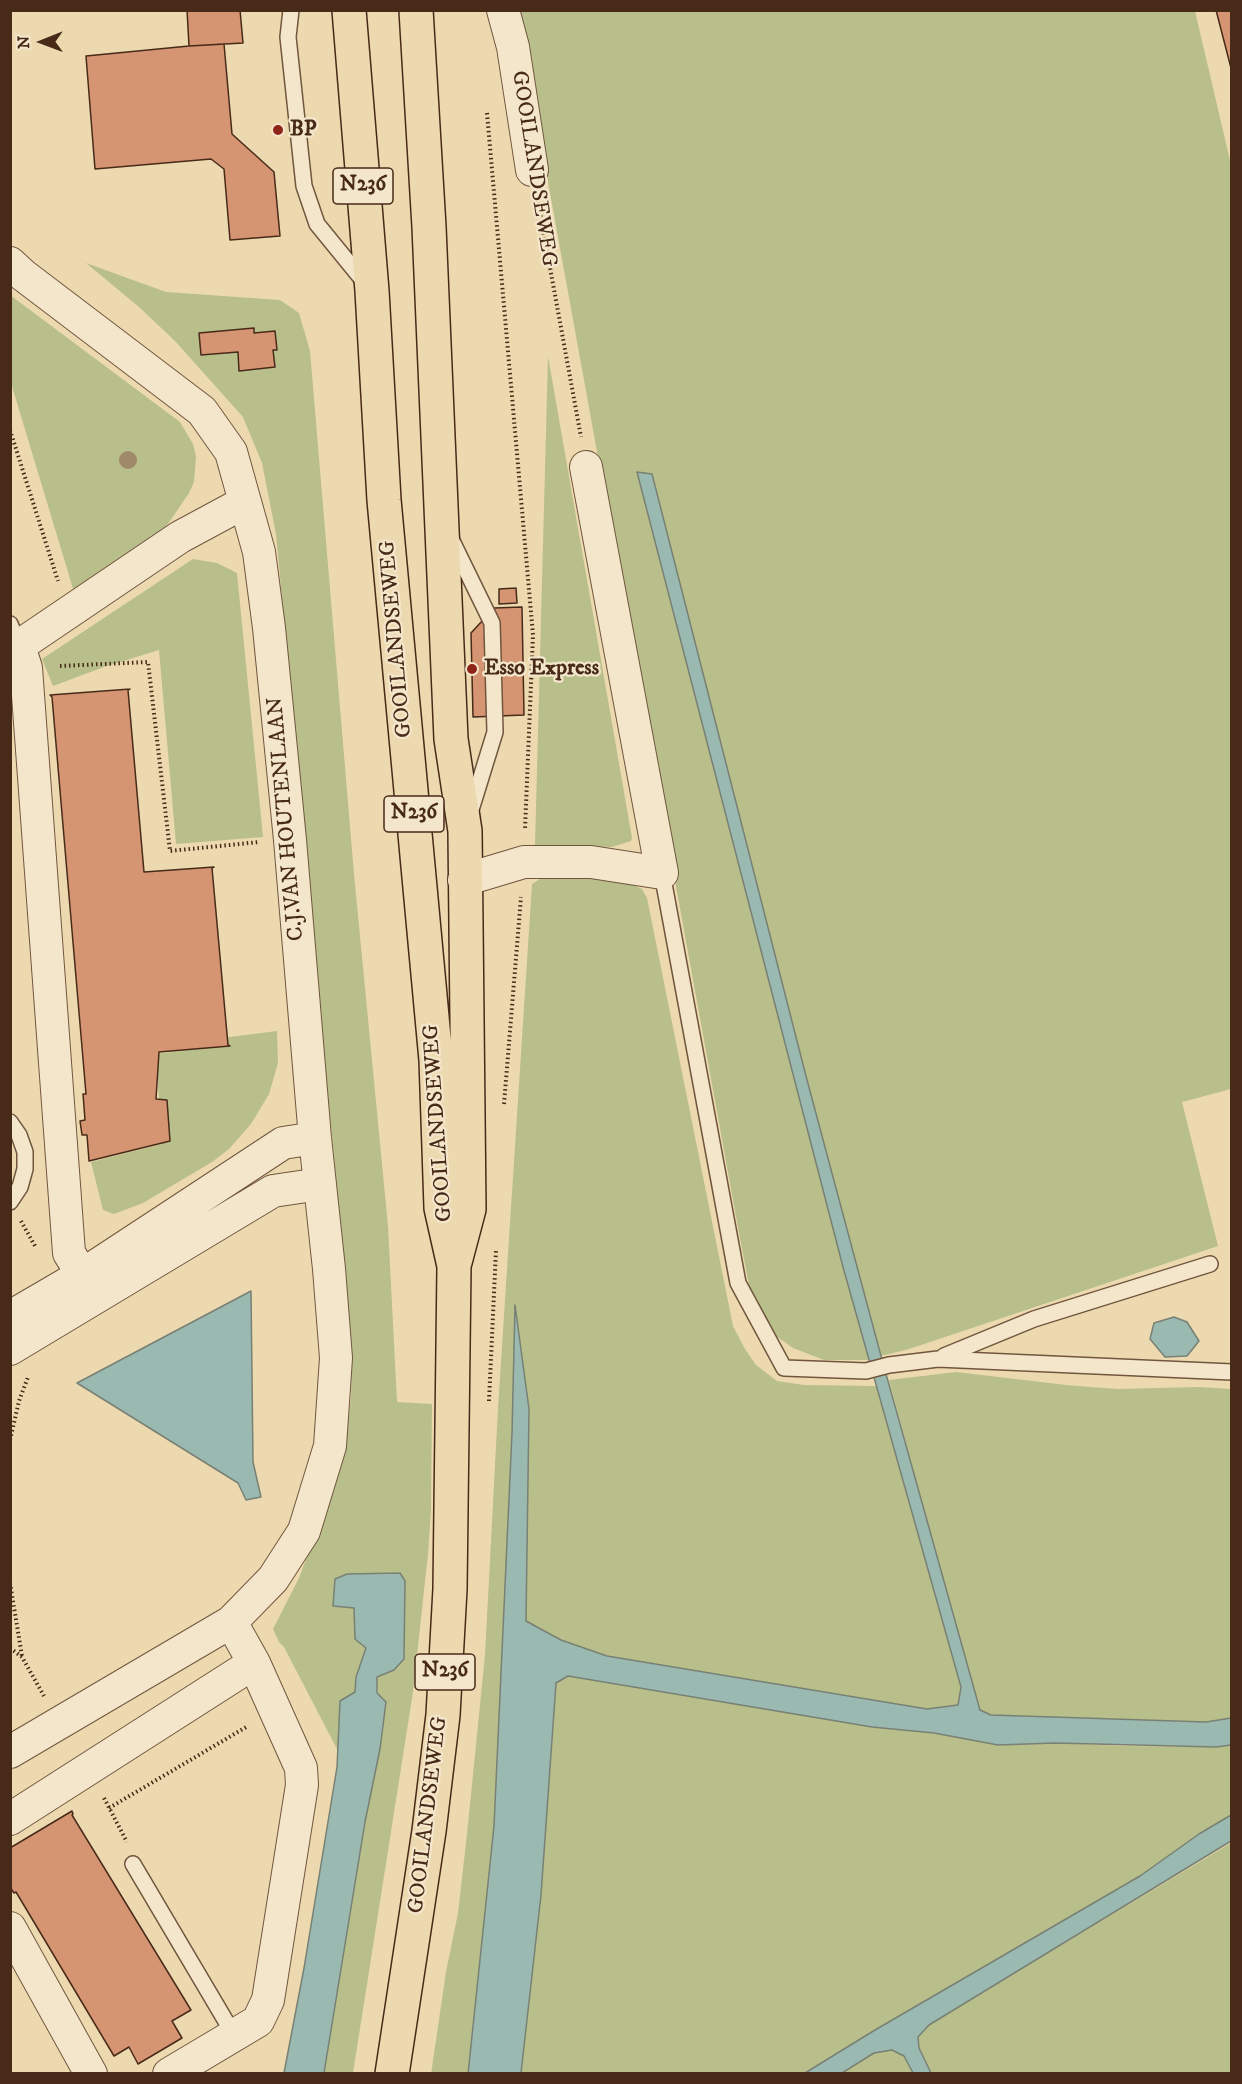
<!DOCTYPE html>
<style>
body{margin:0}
#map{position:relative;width:1242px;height:2084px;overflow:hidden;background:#edd9af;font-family:"IM FELL DW Pica",serif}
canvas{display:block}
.frame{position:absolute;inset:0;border:12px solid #482a19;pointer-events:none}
.north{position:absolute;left:12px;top:12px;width:60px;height:60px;-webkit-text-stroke:4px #f3e6cb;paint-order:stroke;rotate:269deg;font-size:16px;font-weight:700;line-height:24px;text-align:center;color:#482a19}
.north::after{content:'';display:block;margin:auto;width:21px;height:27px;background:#482a19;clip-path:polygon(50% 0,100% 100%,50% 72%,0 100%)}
</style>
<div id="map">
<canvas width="1242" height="2084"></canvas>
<div class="frame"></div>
<div class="north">N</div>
</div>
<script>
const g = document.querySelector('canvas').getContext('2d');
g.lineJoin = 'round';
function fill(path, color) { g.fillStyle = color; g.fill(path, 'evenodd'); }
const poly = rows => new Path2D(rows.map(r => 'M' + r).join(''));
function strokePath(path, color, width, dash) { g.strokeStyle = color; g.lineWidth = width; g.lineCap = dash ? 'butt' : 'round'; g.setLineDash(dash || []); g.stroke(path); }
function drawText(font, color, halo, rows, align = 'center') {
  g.font = font + ' "IM FELL DW Pica",serif'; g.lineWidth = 4.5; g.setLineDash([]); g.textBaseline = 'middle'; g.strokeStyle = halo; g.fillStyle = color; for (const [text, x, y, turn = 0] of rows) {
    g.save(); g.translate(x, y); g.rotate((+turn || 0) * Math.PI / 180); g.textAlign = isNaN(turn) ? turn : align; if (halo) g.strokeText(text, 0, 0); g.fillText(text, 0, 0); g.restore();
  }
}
const green = poly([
 [513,11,1195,11,1232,169,1231,1089,1182,1102,1218,1246,909,1349,881,1356,807,1080,652,475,637,472,869,1360,824,1360,793,1348,769,1331,752,1301,739,1233,546,171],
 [86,263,166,292,280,300,299,313,310,351,354,874,388,1226,397,1402,432,1404,431,1511,428,1554,413,1692,353,2073,324,2073,365,1822,380,1749,377,1677,394,1670,400,1573,347,1574,354,1608,355,1639,366,1647,356,1677,355,1692,340,1701,338,1751,284,1647,279,1642,273,1629,299,1578,335,1483,344,1452,351,1398,352,1351,276,534,262,463,243,417,175,341,139,307],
 [10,295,180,422,193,444,196,457,194,482,189,493,168,524,152,540,74,592,11,383],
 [548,356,632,838,631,841,612,847,535,845],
 [193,559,217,563,237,573,263,837,176,844,159,650,104,667,53,686,42,659],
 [552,875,582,876,631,884,642,889,647,898,733,1326,745,1349,756,1365,777,1381,804,1385,876,1386,961,1687,958,1705,928,1709,607,1656,561,1640,526,1621,529,1409,515,1311,512,1433,494,1826,468,2073,431,2074,446,1972,458,1913,467,1834,485,1655,498,1408,532,884,540,879],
 [277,1031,278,1063,269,1094,251,1124,229,1149,212,1162,143,1203,114,1214,103,1210,91,1162,162,1144,156,1054,222,1046,222,1038],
 [956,1372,1066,1385,1117,1389,1199,1387,1231,1389,1231,1718,1206,1722,991,1715,980,1710,944,1586,889,1380],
 [568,1676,872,1727,1055,1743,1122,1746,1216,1747,1231,1745,1231,1817,1199,1834,1140,1876,1106,1896,808,2073,521,2074,541,1895,556,1683],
 [1231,1843,1231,2073,931,2073,919,2048,918,2036,929,2025],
 [892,2050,904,2056,913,2073,842,2074,874,2053]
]);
const water = poly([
 [637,472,652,474,807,1080,881,1356,980,1710,991,1715,1206,1722,1231,1718,1231,1745,1216,1747,1055,1743,998,1745,934,1733,872,1727,568,1676,556,1683,541,1895,521,2073,468,2074,494,1826,512,1433,515,1305,529,1409,526,1621,561,1640,607,1656,927,1709,958,1705,961,1687,843,1267,637,472],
 [251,1291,253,1462,261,1497,246,1500,238,1483,77,1383,251,1291],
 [1174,1317,1187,1322,1199,1341,1187,1356,1165,1357,1150,1339,1154,1323,1174,1317],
 [400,1573,405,1581,404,1659,394,1670,377,1677,377,1693,386,1702,380,1749,365,1822,324,2073,284,2073,304,1968,337,1767,340,1701,355,1692,356,1677,366,1648,355,1639,354,1608,333,1606,335,1579,347,1574,400,1573],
 [1231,1815,1231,1841,929,2025,918,2037,919,2048,931,2073,913,2073,904,2056,892,2050,874,2053,842,2073,805,2073,875,2030,1140,1876,1199,1834,1231,1815]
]);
const building = poly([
 [187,10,240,10,243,43,189,46,187,10],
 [1216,10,1232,10,1232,72,1216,10],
 [224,44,232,134,274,172,280,236,230,240,224,169,211,159,95,169,86,56,189,46,224,44],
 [254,328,254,333,275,331,277,350,273,350,275,367,239,371,238,352,201,355,199,333,254,328],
 [516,588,517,603,499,604,499,589,516,588],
 [522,607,524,715,473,717,471,633,494,608,522,607],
 [130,689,128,690,144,872,214,867,212,868,228,1045,230,1046,159,1052,156,1099,167,1100,170,1141,89,1161,87,1135,82,1135,80,1121,85,1120,83,1094,86,1094,52,697,50,695,130,689],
 [72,1811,73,1814,72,1815,191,2010,172,2021,182,2038,138,2064,129,2047,114,2056,16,1892,14,1893,10,1887,10,1848,72,1811]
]);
const path = poly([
 [487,113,533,635,525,829],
 [538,202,581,437],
 [10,430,58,581],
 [60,666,148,662,170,851,259,842],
 [504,1104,521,897],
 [21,1221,35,1246],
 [489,1401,496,1250],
 [10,1440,19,1401,28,1377],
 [10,1583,22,1656],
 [10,1648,22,1657,44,1696],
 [104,1798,127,1842],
 [109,1808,248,1726]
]);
const service = poly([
 [291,10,288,37,304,186,317,224,366,284],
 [451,539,492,623,495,732,470,813],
 [10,624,19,646],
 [662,873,738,1283,784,1368,866,1371,889,1365,938,1359,1232,1372],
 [10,1122,19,1135,25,1152,25,1169,20,1187,10,1202],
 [944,1356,1034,1319,1210,1264],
 [133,1864,234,2035]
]);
const minor = poly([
 [503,10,513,47,532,170],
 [10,263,23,275,202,411,231,452,259,552,269,628,290,840,315,1138,329,1269,336,1358,330,1446,304,1531,273,1579,231,1622,254,1663,301,1768,302,1785,268,2000,258,2021,169,2074],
 [19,646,26,668,69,1253,96,1297],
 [10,652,180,537,245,502],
 [464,880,524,862,591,862,662,873,586,467],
 [10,1317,82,1275,283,1143,315,1138],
 [10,1349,273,1191,320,1184],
 [10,1752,231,1622],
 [10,1819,254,1663],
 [10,1928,91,2074]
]);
const primary = poly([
 [349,10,372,291,384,500,436,1060,441,1208,454,1266,450,1589,443,1715,429,1831,392,2074],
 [416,10,429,227,451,739,465,831,469,1209,455,1262]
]);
const trees = [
 [128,460]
];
const markers = [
 [278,130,6,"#8f2418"],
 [472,669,6,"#8f2418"]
];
const shields = [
 [363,186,60],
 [414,814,60],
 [445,1672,60]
];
const shieldNames = [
 ["N236",363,186],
 ["N236",414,814],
 ["N236",445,1672]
];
const poiNames = [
 ["BP",290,130],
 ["Esso Express",484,669]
];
const streetNames = [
 ["GOOILANDSEWEG",533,169,81],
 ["GOOILANDSEWEG",397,639,-95],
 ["C.J.VAN HOUTENLAAN",287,819,-95],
 ["GOOILANDSEWEG",439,1123,-94],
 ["GOOILANDSEWEG",429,1815,-83]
];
fill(green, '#b8bf8b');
fill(water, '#9ab9b0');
strokePath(water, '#798074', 1.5);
fill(building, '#d59572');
strokePath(building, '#482a19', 1.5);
strokePath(service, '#71563e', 18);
strokePath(minor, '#71563e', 34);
strokePath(primary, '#482a19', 36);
strokePath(path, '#482a19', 4, [1.5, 3]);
strokePath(service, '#f3e6cb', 15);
strokePath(minor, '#f3e6cb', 32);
strokePath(primary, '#edd9af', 33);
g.fillStyle = '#9e8969';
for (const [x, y] of trees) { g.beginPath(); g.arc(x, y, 9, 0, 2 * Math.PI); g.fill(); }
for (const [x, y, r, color] of markers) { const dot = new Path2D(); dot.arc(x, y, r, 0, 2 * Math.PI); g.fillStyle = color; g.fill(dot); strokePath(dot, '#f3e6cb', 2); }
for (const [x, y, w] of shields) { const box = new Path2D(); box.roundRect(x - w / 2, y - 18, w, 36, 4.5); g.fillStyle = '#f3e6cb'; g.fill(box); strokePath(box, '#482a19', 1.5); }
drawText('bold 21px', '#482a19', null, shieldNames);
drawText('bold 22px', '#482a19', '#f3e6cb', poiNames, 'left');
drawText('22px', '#482a19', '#f3e6cb', streetNames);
</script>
